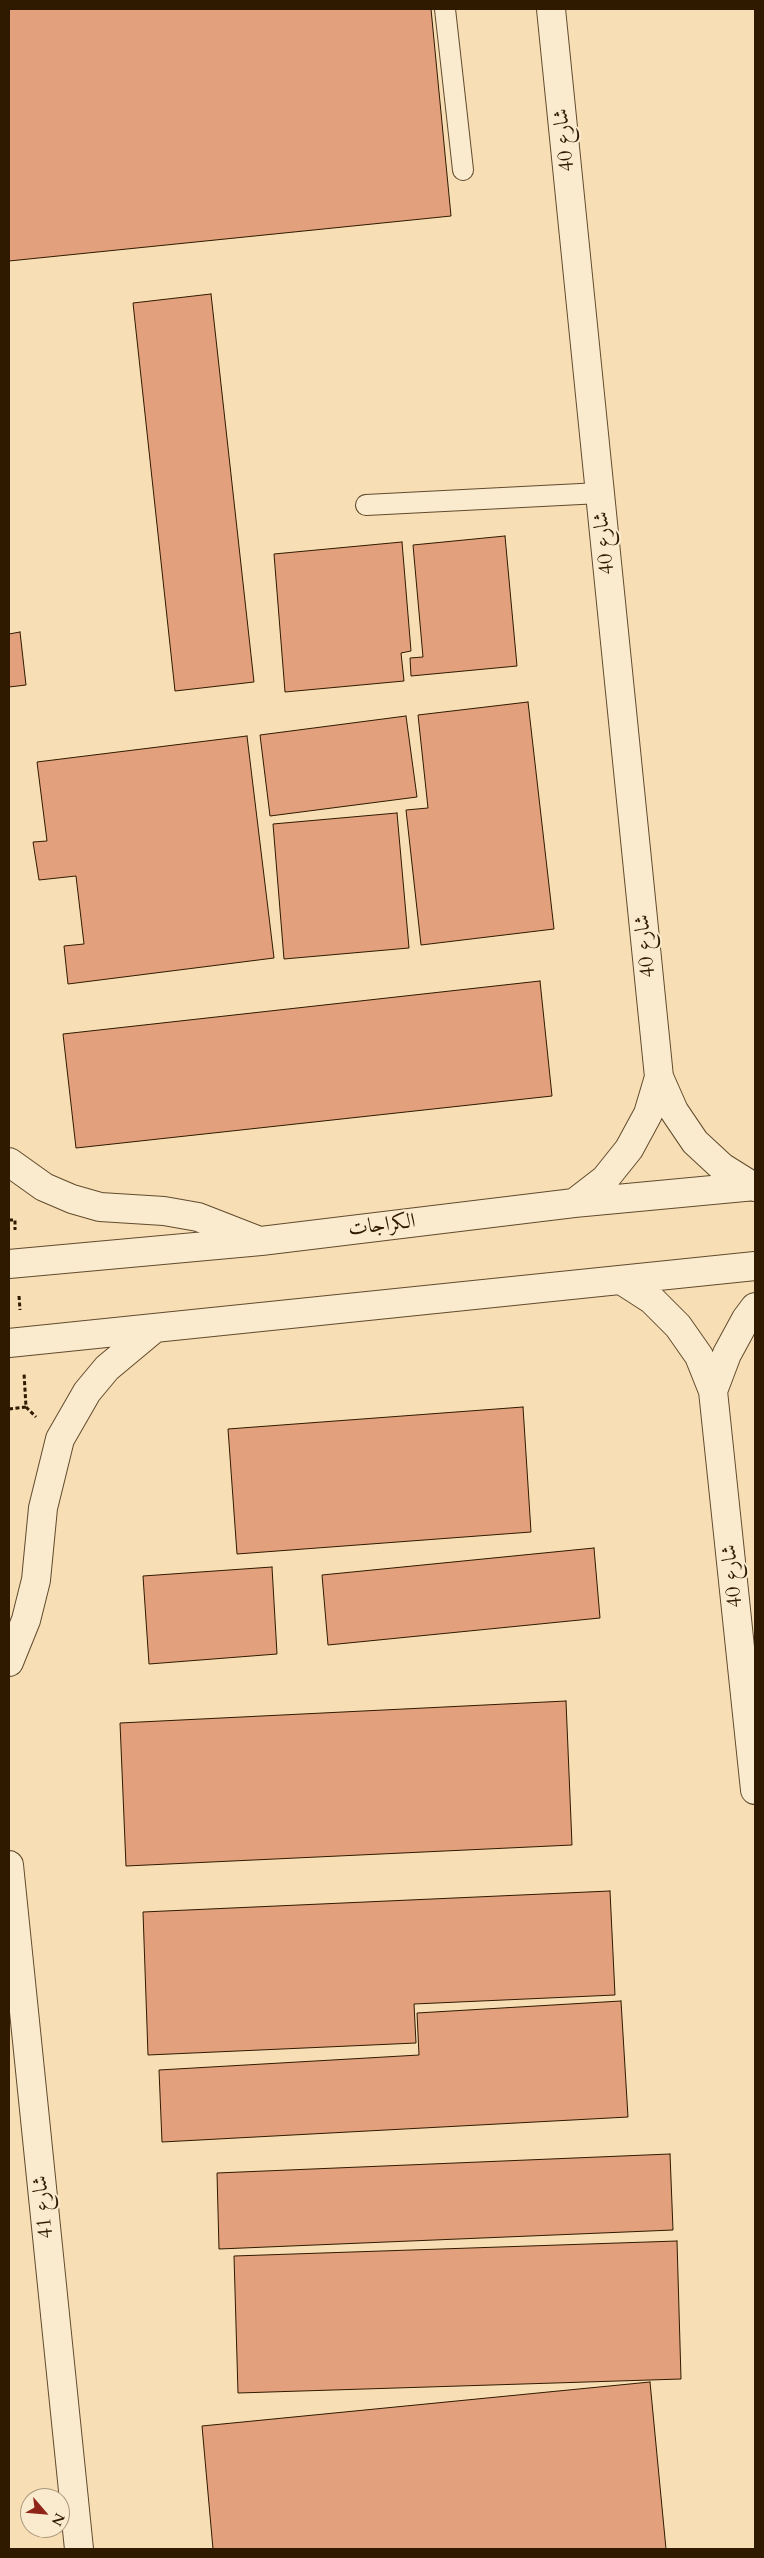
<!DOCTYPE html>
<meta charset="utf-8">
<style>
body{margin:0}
#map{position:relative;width:764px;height:2558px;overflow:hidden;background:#f7deb4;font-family:Cardo,serif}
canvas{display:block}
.frame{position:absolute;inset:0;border:10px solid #2f1a00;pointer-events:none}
.north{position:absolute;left:20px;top:2488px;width:50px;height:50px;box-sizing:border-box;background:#faeace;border:1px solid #a9977c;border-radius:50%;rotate:117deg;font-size:14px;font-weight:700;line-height:20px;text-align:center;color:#2f1a00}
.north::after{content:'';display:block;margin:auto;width:18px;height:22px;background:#8f2418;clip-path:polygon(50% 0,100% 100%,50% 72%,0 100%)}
</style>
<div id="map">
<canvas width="764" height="2558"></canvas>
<div class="frame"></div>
<div class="north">N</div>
</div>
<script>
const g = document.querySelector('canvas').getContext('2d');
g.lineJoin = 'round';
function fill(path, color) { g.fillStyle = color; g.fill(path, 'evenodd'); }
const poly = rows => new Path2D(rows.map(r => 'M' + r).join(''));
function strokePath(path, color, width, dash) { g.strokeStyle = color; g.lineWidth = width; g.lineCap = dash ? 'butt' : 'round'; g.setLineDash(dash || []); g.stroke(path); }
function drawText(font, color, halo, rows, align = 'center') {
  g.font = font + ' Cardo,Amiri,serif'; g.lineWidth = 4; g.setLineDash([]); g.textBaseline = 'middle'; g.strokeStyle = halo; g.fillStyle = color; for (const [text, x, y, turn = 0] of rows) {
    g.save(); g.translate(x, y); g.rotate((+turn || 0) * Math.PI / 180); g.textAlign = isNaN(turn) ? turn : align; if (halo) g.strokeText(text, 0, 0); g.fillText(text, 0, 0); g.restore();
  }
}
const building = poly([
 [9,9,431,9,451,216,9,261,9,9],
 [211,294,254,682,175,691,133,303,211,294],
 [505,536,517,666,411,676,410,658,423,657,413,545,505,536],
 [402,542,411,651,401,653,404,681,285,692,274,554,402,542],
 [20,632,26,685,9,687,9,634,20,632],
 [528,702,554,929,421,945,406,810,428,808,418,715,528,702],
 [406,716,417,797,270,816,260,735,406,716],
 [247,736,274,958,68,984,64,946,84,944,76,876,39,880,33,842,47,841,37,762,247,736],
 [397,813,409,948,284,959,273,824,397,813],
 [540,981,552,1096,76,1148,63,1034,540,981],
 [523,1407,531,1532,237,1554,228,1429,523,1407],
 [594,1548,600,1618,328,1645,322,1575,594,1548],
 [272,1567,277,1654,149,1664,143,1576,272,1567],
 [566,1701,572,1845,126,1866,120,1723,566,1701],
 [610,1891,615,1995,414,2004,416,2043,148,2055,143,1912,610,1891],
 [621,2001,628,2117,162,2142,159,2070,419,2055,417,2013,621,2001],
 [670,2154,673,2230,219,2249,217,2173,670,2154],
 [677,2241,681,2379,238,2393,234,2256,677,2241],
 [650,2382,666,2549,213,2549,202,2426,650,2382]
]);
const path = poly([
 [9,1220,15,1220,15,1230],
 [19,1296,20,1310],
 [26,1407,36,1417],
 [9,1409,26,1407,24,1373]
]);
const lane = poly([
 [445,9,463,170],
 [366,505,600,493]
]);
const street = poly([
 [551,9,659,1077,674,1111,695,1142,722,1167,754,1187],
 [9,1162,44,1187,72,1199,100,1207,164,1211,198,1217,257,1240],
 [574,1203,605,1179,629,1149,648,1114,659,1077],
 [9,1264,261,1241,574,1203,755,1186],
 [621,1280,652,1300,678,1326,699,1356,713,1391,755,1790],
 [9,1343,755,1266],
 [713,1391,727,1354,746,1319,755,1307],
 [9,1662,26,1620,36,1580,43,1508,60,1439,87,1392,107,1368,155,1328],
 [9,1865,79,2549]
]);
const streetNames = [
 ["شارع 40",565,140,-96],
 ["شارع 40",605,543,-96],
 ["شارع 40",646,946,-96],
 ["الكراجات",382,1226,-7],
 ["شارع 40",733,1576,-96],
 ["شارع 41",44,2207,-96]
];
fill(building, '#e2a07c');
strokePath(building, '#2f1a00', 1);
strokePath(lane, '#614b2d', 22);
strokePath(street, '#614b2d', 30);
strokePath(path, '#2f1a00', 3, [4, 2.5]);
strokePath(lane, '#faeace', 20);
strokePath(street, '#faeace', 28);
drawText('21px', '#2f1a00', '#faeace', streetNames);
</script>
